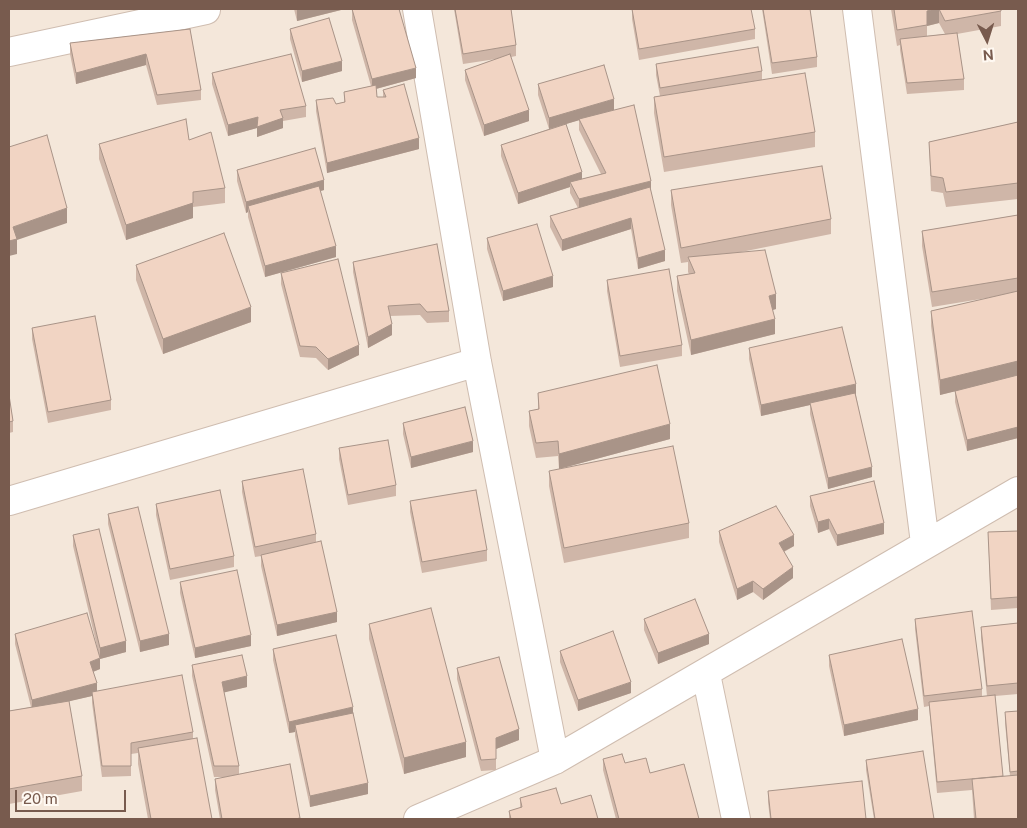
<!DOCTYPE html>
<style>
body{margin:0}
#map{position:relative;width:1027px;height:828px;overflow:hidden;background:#fcf5eb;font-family:"Public Sans",sans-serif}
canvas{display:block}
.frame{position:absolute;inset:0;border:10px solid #785b4e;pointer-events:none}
.north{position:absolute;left:962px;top:15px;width:50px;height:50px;-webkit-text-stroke:4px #fff9f2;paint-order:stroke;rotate:175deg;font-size:14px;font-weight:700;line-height:20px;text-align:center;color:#785b4e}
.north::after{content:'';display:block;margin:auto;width:18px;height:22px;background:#785b4e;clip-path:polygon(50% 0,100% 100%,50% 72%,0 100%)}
.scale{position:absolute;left:15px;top:790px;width:111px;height:22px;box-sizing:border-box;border:2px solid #785b4e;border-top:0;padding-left:6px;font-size:15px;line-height:18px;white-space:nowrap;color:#785b4e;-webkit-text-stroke:4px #fff9f2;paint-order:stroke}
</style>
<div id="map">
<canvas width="1027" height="828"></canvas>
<div class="frame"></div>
<div class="north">N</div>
<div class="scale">20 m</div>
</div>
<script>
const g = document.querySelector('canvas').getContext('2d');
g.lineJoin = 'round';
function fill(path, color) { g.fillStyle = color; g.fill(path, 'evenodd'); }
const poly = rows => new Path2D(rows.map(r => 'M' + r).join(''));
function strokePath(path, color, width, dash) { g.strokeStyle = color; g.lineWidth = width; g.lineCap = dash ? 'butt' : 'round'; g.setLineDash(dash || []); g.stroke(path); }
const residential = poly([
 [9,9,1018,9,1018,819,9,819]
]);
const minor = poly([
 [417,9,477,362,555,760],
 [857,9,925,543],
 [9,52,206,10],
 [9,501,477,362],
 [706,674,736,819],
 [418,819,555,760,1018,491]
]);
const wall = poly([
 [294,9,345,9,297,21],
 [352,9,416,78,376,89,377,97,383,97,383,90,419,149,327,173,316,111,316,100,336,104,344,102,344,92,371,86,352,20],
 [454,9,511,9,516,45,516,56,511,57,529,121,484,136,465,80,465,70,496,59,463,64],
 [632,9,755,29,755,39,639,60,632,19],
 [762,9,810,9,817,57,817,67,772,74],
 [891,9,1006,9,1001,10,1001,26,957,34,964,79,964,90,907,94,900,50,900,45,897,46],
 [939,23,945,34,927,36,927,26],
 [190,29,201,90,201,100,157,105,146,65,76,84,70,54,70,43],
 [290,29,342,71,302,82,290,39],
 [656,64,762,71,762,80,815,132,815,147,664,172,654,113,654,97,660,96,656,75],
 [212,73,306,106,306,117,283,121,283,128,257,137,257,128,228,136,212,84],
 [538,84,614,110,597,115,651,192,665,261,638,269,631,229,562,251,550,227,550,216,578,208,570,193,570,187,518,204,501,156,501,145,549,129,538,95],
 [579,120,579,130,601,174,582,179,566,124],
 [1018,122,1018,199,946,207,943,193,931,191,929,142],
 [189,140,225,188,225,203,193,207,193,218,126,240,99,159,99,144],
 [237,170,324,190,320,191,336,257,265,277,248,217,248,212,246,213,237,181],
 [671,190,831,219,831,234,736,253,776,309,772,310,775,334,691,355,677,291,677,276,689,274,688,272,688,262,681,263,671,205],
 [1018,215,1018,438,967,451,955,402,955,391,940,395,931,326,931,311,993,297,932,307,922,246,922,231],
 [487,238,553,287,503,301,487,249],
 [353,262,449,311,449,322,427,323,420,315,390,316,392,335,368,348,353,272],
 [136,265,251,322,163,354,136,280],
 [281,273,359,355,328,370,316,358,300,357,281,284],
 [607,280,682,345,682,356,620,367,607,291],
 [32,328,111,400,111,410,48,423,32,339],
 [749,348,856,395,872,477,828,489,810,414,810,405,761,416,749,359],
 [538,393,670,439,559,469,558,456,536,458,529,426,529,411,538,409],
 [9,395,13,421,13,432,9,433],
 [403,423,473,452,411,468,403,434],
 [339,448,396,485,396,496,348,505,339,459],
 [549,471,689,523,689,538,564,563,549,486],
 [242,481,316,534,316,542,337,622,277,636,261,566,261,556,255,557,242,492],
 [810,496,884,534,837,546,829,529,818,533,810,506],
 [410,501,487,550,487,561,422,573,410,512],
 [156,504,234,556,234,567,170,580,156,515],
 [108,514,169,645,140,652,108,524],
 [719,531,794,546,784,552,793,578,763,600,753,592,737,600,719,542],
 [1018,531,1018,608,991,610,988,532],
 [73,535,126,652,100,659,73,546],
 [180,582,251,646,195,658,180,593],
 [644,619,709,644,658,664,644,630],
 [915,619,982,689,982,696,987,696,981,638,981,627,1018,623,1018,694,995,696,1003,776,1010,776,1005,723,1005,712,1018,711,1018,819,974,819,972,790,937,793,929,706,924,707,915,629],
 [369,624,466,757,404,774,369,639],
 [15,634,100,669,93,672,97,691,193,732,193,738,212,819,148,819,138,764,138,753,131,754,131,776,102,777,92,703,92,696,69,701,82,776,82,791,9,804,9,711,31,707,15,644],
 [273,649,353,716,368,794,310,807,295,736,295,732,289,733,273,660],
 [560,651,631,693,578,711,560,662],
 [829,655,918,720,844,736,829,666],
 [192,665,247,687,224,692,239,766,239,774,290,764,300,819,220,819,215,790,215,779,225,777,214,777,192,676],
 [457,668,519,740,496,749,496,770,481,771,457,679],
 [603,759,625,763,650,773,699,819,616,819,603,770],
 [866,760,934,819,874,819,866,770],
 [768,791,866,819,770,819,768,802],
 [520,798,561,804,598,819,509,819,509,811,520,808]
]);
const shadedWall = poly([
 [297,9,345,9,297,21],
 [935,9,939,9,939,23,927,26,927,11],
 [146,54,146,65,76,84,76,73],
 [342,61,342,71,302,82,302,71],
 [416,68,416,78,372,90,372,79],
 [614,99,614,110,549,129,549,118],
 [529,110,529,121,484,136,484,125],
 [258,117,283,118,283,128,257,137,257,128,228,136,228,125],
 [419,138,419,149,327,173,327,163],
 [582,172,582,183,570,182,570,187,518,204,518,193],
 [324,180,324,190,250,211,248,206,248,212,246,213,246,202],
 [651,181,651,192,579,210,579,199],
 [193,192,193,218,126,240,126,225],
 [67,208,67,223,17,240,17,254,9,256,9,241,13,227],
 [631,218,631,229,562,251,562,240],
 [336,246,336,257,265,277,265,266],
 [665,250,665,261,638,269,638,258],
 [553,276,553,287,503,301,503,291],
 [776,294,776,309,769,311,769,296],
 [251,307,251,322,163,354,163,339],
 [775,319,775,334,691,355,691,340],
 [392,324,392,335,368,348,368,337],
 [359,345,359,355,328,370,328,359],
 [1018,361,1018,376,940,395,940,380],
 [856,384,856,395,810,403,810,405,761,416,761,405],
 [670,424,670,439,559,469,559,454],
 [1018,427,1018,438,967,451,967,440],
 [473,441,473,452,411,468,411,457],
 [872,467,872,477,828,489,828,478],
 [829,519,829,529,818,533,818,522],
 [884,523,884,534,837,546,837,535],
 [794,535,794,546,779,554,779,543],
 [793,567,793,578,763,600,763,589],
 [753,581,753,592,737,600,737,589],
 [337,612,337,622,277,636,277,625],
 [169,634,169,645,140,652,140,641],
 [709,634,709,644,658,664,658,653],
 [251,635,251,646,195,658,195,648],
 [126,641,126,652,100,659,100,648],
 [100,658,100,669,90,673,90,662],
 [247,676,247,687,222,693,222,682],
 [631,682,631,693,578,711,578,700],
 [97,683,97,694,92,692,92,696,32,710,32,700],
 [353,707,353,718,295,725,295,732,289,733,289,722],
 [918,709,918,720,844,736,844,725],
 [519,729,519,740,496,749,496,770,496,738],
 [466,742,466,757,404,774,404,758],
 [368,783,368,794,310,807,310,796]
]);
const building = poly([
 [352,9,399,9,416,68,372,79,352,9],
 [455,9,511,9,516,45,463,54,455,9],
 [632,9,751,9,755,29,639,49,632,9],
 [763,9,810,9,817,57,772,63,763,9],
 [894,9,935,9,927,11,927,25,897,30,894,9],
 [939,9,1001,9,1001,11,945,21,939,9],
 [329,18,342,61,302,71,290,29,329,18],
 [190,29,201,90,157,95,146,54,76,73,70,43,190,29],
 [957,33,964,79,907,83,900,39,957,33],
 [758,47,762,71,660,88,656,64,758,47],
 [291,54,306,106,280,110,283,118,257,127,258,117,228,125,212,73,291,54],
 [510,54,529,110,484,125,465,70,510,54],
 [604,65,614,99,549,118,538,84,604,65],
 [805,73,815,132,664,157,654,97,805,73],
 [404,84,419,138,327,163,316,100,333,98,336,104,345,102,344,92,376,85,377,97,386,97,383,90,404,84],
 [634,105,651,181,579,199,570,182,606,173,579,119,634,105],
 [186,119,189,140,211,132,225,188,193,192,193,203,126,225,99,144,186,119],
 [1018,122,1018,183,946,192,943,178,931,176,929,142,1018,122],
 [566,124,582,172,518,193,501,145,566,124],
 [47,135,67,208,13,227,17,239,9,241,9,147,47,135],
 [315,148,324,180,246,202,237,170,315,148],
 [822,166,831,219,681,248,671,190,822,166],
 [319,186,336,246,265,266,248,206,319,186],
 [650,187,665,250,638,258,631,218,562,240,550,216,650,187],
 [1018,215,1018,278,932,292,922,231,1018,215],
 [537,224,553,276,503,291,487,238,537,224],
 [224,233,251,307,163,339,136,265,224,233],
 [437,244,449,311,427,312,420,304,388,306,392,324,368,337,353,262,437,244],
 [765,250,776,294,769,296,775,319,691,340,677,276,695,273,688,257,765,250],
 [338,259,359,345,328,359,316,347,300,346,281,273,338,259],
 [669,269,682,345,620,356,607,280,669,269],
 [1018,291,1018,361,940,380,931,311,1018,291],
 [95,316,111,400,48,412,32,328,95,316],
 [842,327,856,384,761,405,749,348,842,327],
 [657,365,670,424,559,454,558,441,536,443,529,411,539,409,538,393,657,365],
 [1018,375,1018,427,967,440,955,391,1018,375],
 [855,393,872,467,828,478,810,403,855,393],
 [9,395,13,421,9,422,9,395],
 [465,407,473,441,411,457,403,423,465,407],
 [388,440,396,485,348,495,339,448,388,440],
 [673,446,689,523,564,548,549,471,673,446],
 [303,469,316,534,255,547,242,481,303,469],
 [874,481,884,523,837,535,829,519,818,522,810,496,874,481],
 [220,490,234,556,170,569,156,504,220,490],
 [476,490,487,550,422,562,410,501,476,490],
 [776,506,794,535,779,543,793,567,763,589,753,581,737,589,719,531,776,506],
 [138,507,169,634,140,641,108,514,138,507],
 [99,529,126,641,100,648,73,535,99,529],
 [1018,531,1018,597,991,599,988,532,1018,531],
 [321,541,337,612,277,625,261,555,321,541],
 [237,570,251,635,195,648,180,582,237,570],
 [695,599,709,634,658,653,644,619,695,599],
 [431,608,466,742,404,758,369,624,431,608],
 [972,611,982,689,924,696,915,619,972,611],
 [87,613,100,658,90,662,97,683,32,700,15,634,87,613],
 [1018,623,1018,683,987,686,981,627,1018,623],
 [613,631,631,682,578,700,560,651,613,631],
 [336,635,353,707,289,722,273,649,336,635],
 [902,639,918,709,844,725,829,655,902,639],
 [242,655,247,676,222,682,239,766,214,766,192,665,242,655],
 [499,657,519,729,496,738,496,759,481,760,457,668,499,657],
 [182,675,193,732,131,743,131,766,102,766,92,692,182,675],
 [995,695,1003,776,937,782,929,702,995,695],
 [69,701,82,776,9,789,9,711,69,701],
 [1018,711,1018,771,1010,772,1005,712,1018,711],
 [353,713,368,783,310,796,295,725,353,713],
 [197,738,212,819,151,819,138,748,197,738],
 [923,751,934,819,875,819,866,760,923,751],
 [622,754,625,763,646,758,650,773,684,764,699,819,619,819,603,759,622,754],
 [290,764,300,818,295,819,222,819,215,779,290,764],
 [1018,775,1018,819,976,819,972,779,1018,775],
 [862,781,866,819,771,819,768,791,862,781],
 [556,788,561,804,591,795,598,819,511,819,509,811,522,807,520,798,556,788]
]);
fill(residential, '#f4e7da');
strokePath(minor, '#cfbdb0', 30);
strokePath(minor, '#fff', 28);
fill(wall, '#cfb6a8');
fill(shadedWall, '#a99488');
fill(building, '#f1d4c3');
strokePath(building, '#a99488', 1);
</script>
